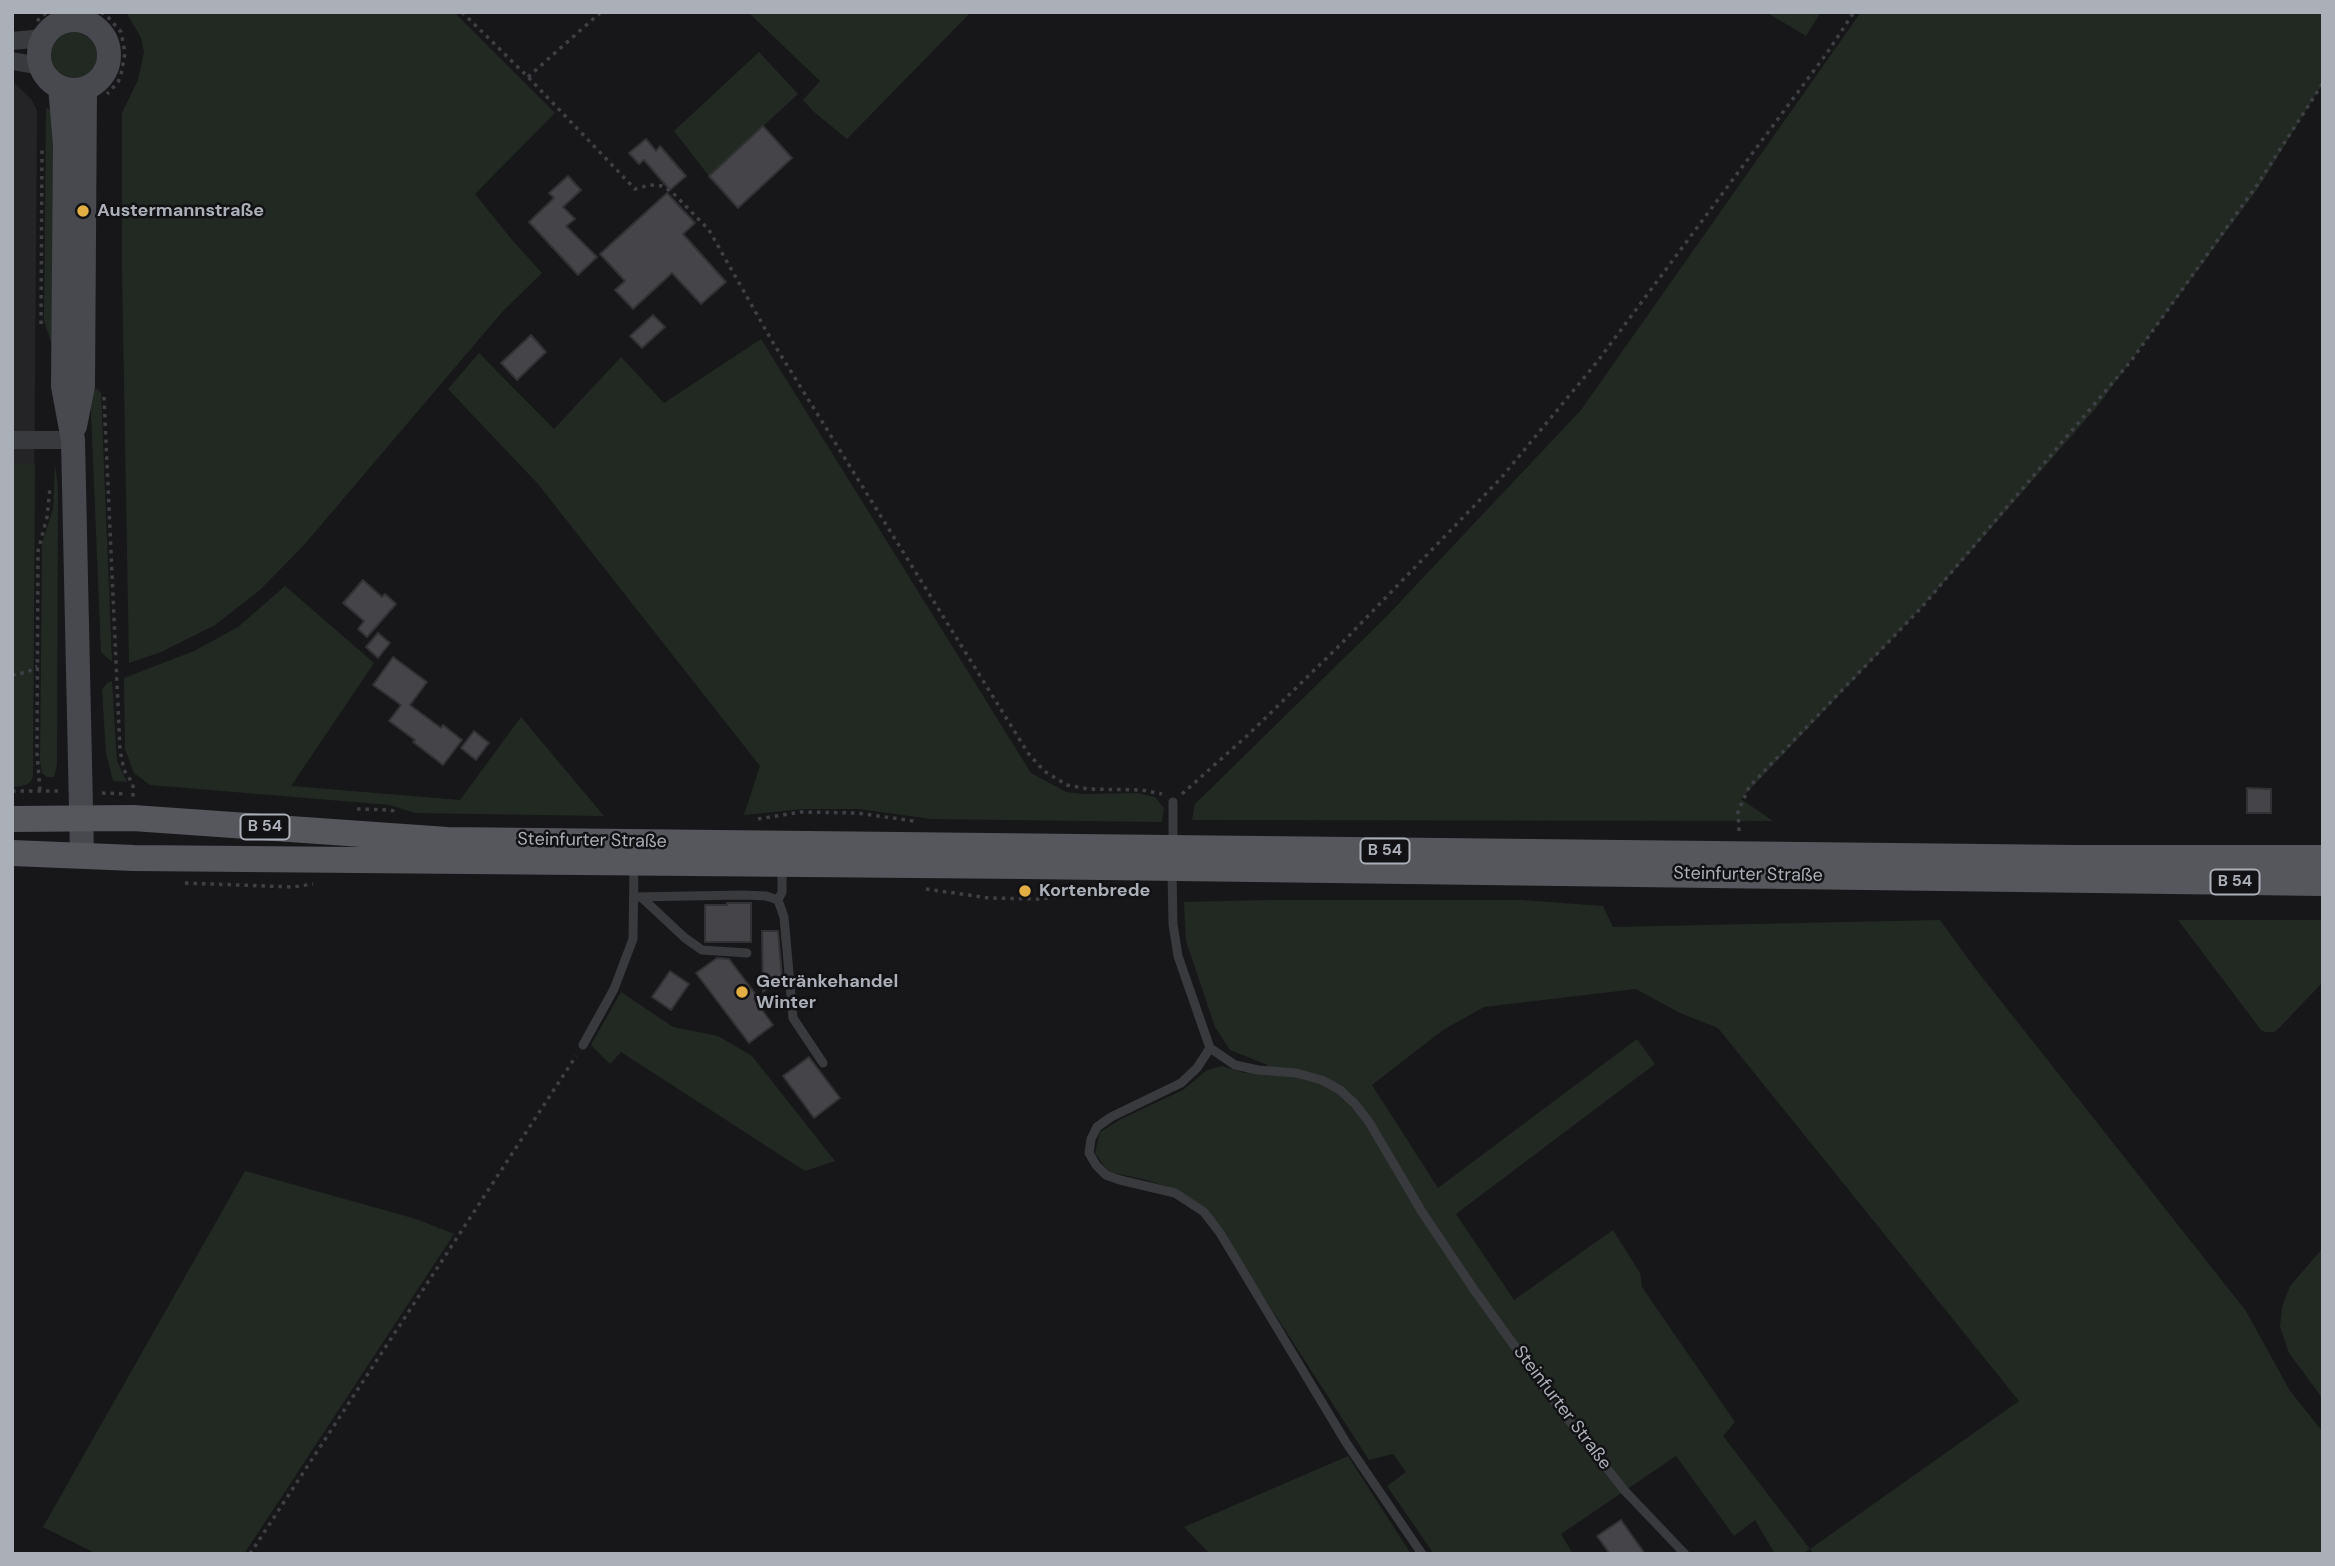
<!DOCTYPE html>
<meta charset="utf-8">
<style>
body{margin:0}
#map{position:relative;width:2335px;height:1566px;overflow:hidden;background:#171719;font-family:"DM Sans",sans-serif}
canvas{display:block}
.frame{position:absolute;inset:0;border:14px solid #abafb8;pointer-events:none}
</style>
<div id="map">
<canvas width="2335" height="1566"></canvas>
<div class="frame"></div>
</div>
<script>
const g = document.querySelector('canvas').getContext('2d');
g.lineJoin = 'round';
function fill(path, color) { g.fillStyle = color; g.fill(path, 'evenodd'); }
const poly = rows => new Path2D(rows.map(r => 'M' + r).join(''));
function strokePath(path, color, width, dash) { g.strokeStyle = color; g.lineWidth = width; g.lineCap = dash ? 'butt' : 'round'; g.setLineDash(dash || []); g.stroke(path); }
function drawText(font, color, halo, rows, align = 'center') {
  g.font = font + ' "DM Sans",sans-serif'; g.lineWidth = 5; g.setLineDash([]); g.textBaseline = 'middle'; g.strokeStyle = halo; g.fillStyle = color; for (const [text, x, y, turn = 0] of rows) {
    g.save(); g.translate(x, y); g.rotate((+turn || 0) * Math.PI / 180); g.textAlign = isNaN(turn) ? turn : align; if (halo) g.strokeText(text, 0, 0); g.fillText(text, 0, 0); g.restore();
  }
}
const built = poly([
 [12,81,31,99,37,110,33,641,12,641]
]);
const green = poly([
 [126,12,454,12,555,113,475,194,513,241,542,273,503,311,304,545,260,590,215,625,161,652,129,663,122,268,122,113,138,80,144,52,141,38],
 [748,12,971,12,847,139,813,111,803,100,820,81],
 [1766,12,1821,12,1806,36],
 [1861,12,2323,12,2323,83,2259,187,2097,407,1924,605,1741,799,1773,821,1192,820,1195,804,1386,617,1581,410],
 '51 55a23 23 0 1 1 46 0a23 23 0 1 1-46 0Z',
 [759,52,798,94,709,176,674,131],
 [46,108,54,111,53,348,44,321],
 [761,339,1031,773,1066,792,1084,794,1137,793,1155,797,1164,808,1162,822,931,819,859,809,803,809,744,815,760,766,538,484,448,389,479,353,554,429,621,357,664,403],
 [92,388,98,389,101,393,112,662,101,652,90,389],
 [12,465,35,465,33,775,31,781,26,785,16,787,12,787],
 [55,465,58,487,57,765,54,777,47,777,42,773,40,762,42,557,42,543,53,509],
 [285,586,374,663,291,786,460,800,521,717,604,816,415,813,390,805,150,785,134,773,125,749,124,678,194,651,238,627],
 [112,681,117,761,127,782,113,781,106,753,102,690,107,683],
 [1273,900,1521,900,1603,906,1613,927,1940,920,1974,967,2246,1311,2290,1391,2323,1432,2323,1554,1814,1554,1810,1549,1801,1554,1775,1554,1755,1520,1734,1536,1676,1456,1561,1534,1573,1554,1434,1554,1387,1486,1406,1472,1393,1454,1369,1460,1207,1209,1177,1190,1143,1179,1109,1172,1095,1153,1100,1132,1121,1119,1183,1090,1207,1070,1222,1066,1245,1073,1268,1065,1230,1050,1215,1027,1186,941,1184,902],
 [1636,989,1680,1013,1718,1028,2019,1401,1810,1549,1723,1436,1735,1422,1642,1287,1640,1273,1613,1230,1514,1300,1456,1214,1655,1064,1637,1039,1438,1188,1372,1085,1443,1030,1484,1007],
 [2178,920,2323,920,2323,982,2279,1028,2274,1032,2265,1032,2261,1030],
 [621,992,673,1027,718,1036,752,1056,835,1161,805,1171,621,1052,610,1064,591,1045],
 [245,1171,416,1219,454,1234,244,1554,97,1554,43,1527],
 [2323,1248,2323,1399,2289,1353,2280,1327,2282,1307,2290,1286],
 [1348,1456,1411,1554,1210,1554,1184,1527]
]);
const building = poly([
 [763,126,792,158,738,208,709,176,763,126],
 [646,139,656,151,660,146,686,176,670,190,644,160,639,164,629,153,646,139],
 [568,176,581,190,563,207,575,219,566,226,597,257,578,275,529,222,554,198,549,193,568,176],
 [667,193,695,223,683,234,726,282,701,304,672,273,633,309,615,290,625,281,600,254,667,193],
 [653,315,665,327,642,348,630,336,653,315],
 [531,335,546,352,517,380,501,363,531,335],
 [363,580,382,597,385,594,396,604,367,637,358,629,364,621,343,603,363,580],
 [378,633,390,643,378,658,366,647,378,633],
 [393,657,427,682,410,705,441,728,443,725,462,740,443,765,413,742,415,740,389,721,401,705,373,685,393,657],
 [474,731,489,743,476,760,461,748,474,731],
 [2247,788,2271,789,2271,813,2247,813,2247,788],
 [727,903,751,903,751,942,705,942,705,905,727,905,727,903],
 [762,931,778,931,782,977,763,992,762,931],
 [717,958,729,959,757,996,754,999,773,1025,749,1043,696,973,717,958],
 [670,971,689,984,671,1010,652,997,670,971],
 [809,1057,840,1098,814,1118,783,1076,809,1057],
 [1621,1520,1645,1554,1610,1554,1597,1536,1621,1520]
]);
const path = poly([
 [101,12,107,16,121,32,125,53,121,75,118,82,107,94],
 [462,12,528,77,635,189,650,185,662,186,672,192,709,230,772,341,1028,753,1044,771,1067,785,1088,789,1142,790,1162,794],
 [37,21,47,12],
 [528,77,601,12],
 [41,324,42,147],
 [104,397,120,750,124,770,133,784,133,798],
 [12,675,28,672,37,666],
 [40,790,37,753,38,551,47,517,50,488],
 [12,791,59,791],
 [102,793,126,794],
 [1182,794,1249,734,1341,644,1501,478,1597,362,1827,53,1854,12],
 [357,809,390,810,398,812],
 [758,819,801,812,857,813,914,821],
 [1739,831,1738,812,1749,787,1921,608,2131,361,2257,185,2323,83],
 [185,883,293,887,313,884],
 [926,889,989,898,1042,899,1089,891],
 [250,1554,576,1056]
]);
const service = poly([
 [1173,847,1173,802],
 [1172,870,1173,924,1178,956,1210,1048,1235,1065,1258,1070,1296,1073,1322,1080,1340,1090,1355,1104,1369,1122,1422,1212,1475,1291,1557,1405,1624,1490,1685,1554],
 [634,897,743,895,766,896,778,900,784,917,793,1018,823,1063],
 [641,897,685,938,702,950,747,953],
 [778,900,782,892,782,868],
 [583,1045,614,989,633,939,634,864],
 [1210,1048,1197,1068,1181,1083,1111,1117,1097,1127,1091,1139,1089,1153,1096,1165,1106,1175,1120,1180,1175,1193,1204,1212,1220,1233,1347,1444,1422,1554]
]);
const minor = poly([
 [12,41,43,38],
 [12,61,41,66],
 [12,440,73,440]
]);
const secondary = poly([
 '39 55a35 35 0 1 1 70 0a35 35 0 1 1-70 0Z',
 [60,87,65,145,63,386,73,440,82,855],
 [75,426,83,386,85,89]
]);
const primary = poly([
 [12,819,133,818,447,840,2074,858,2323,858],
 [12,853,134,858,1025,866,2323,883]
]);
const markers = [
 [83,211,7,"#e3af45"],
 [1025,891,7,"#e3af45"],
 [742,992,7,"#e3af45"]
];
const shields = [
 [265,827,49],
 [1385,851,49],
 [2235,882,49]
];
const shieldNames = [
 ["B 54",265,827],
 ["B 54",1385,851],
 ["B 54",2235,882]
];
const poiNames = [
 ["Austermannstraße",97,211],
 ["Kortenbrede",1039,891],
 ["Getränkehandel",756,982],
 ["Winter",756,1003]
];
const streetNames = [
 ["Steinfurter Straße",592,841,1],
 ["Steinfurter Straße",1748,875,1],
 ["Steinfurter Straße",1562,1408,53]
];
fill(built, '#242426');
fill(green, '#222923');
fill(building, '#454549');
strokePath(building, '#323235', 2);
strokePath(path, '#3f4045', 3.5, [3.5, 5]);
strokePath(service, '#393a3e', 9);
strokePath(minor, '#393a3e', 18);
strokePath(secondary, '#47494e', 24);
strokePath(primary, '#55575d', 26);
for (const [x, y, r, color] of markers) { const dot = new Path2D(); dot.arc(x, y, r, 0, 2 * Math.PI); g.fillStyle = color; g.fill(dot); strokePath(dot, '#121214', 2.5); }
for (const [x, y, w] of shields) { const box = new Path2D(); box.roundRect(x - w / 2, y - 12.5, w, 25, 5); g.fillStyle = '#121214'; g.fill(box); strokePath(box, '#abafb8', 2); }
drawText('bold 16px', '#abafb8', null, shieldNames);
drawText('bold 18px', '#abafb8', '#121214', poiNames, 'left');
drawText('18px', '#abafb8', '#121214', streetNames);
</script>
